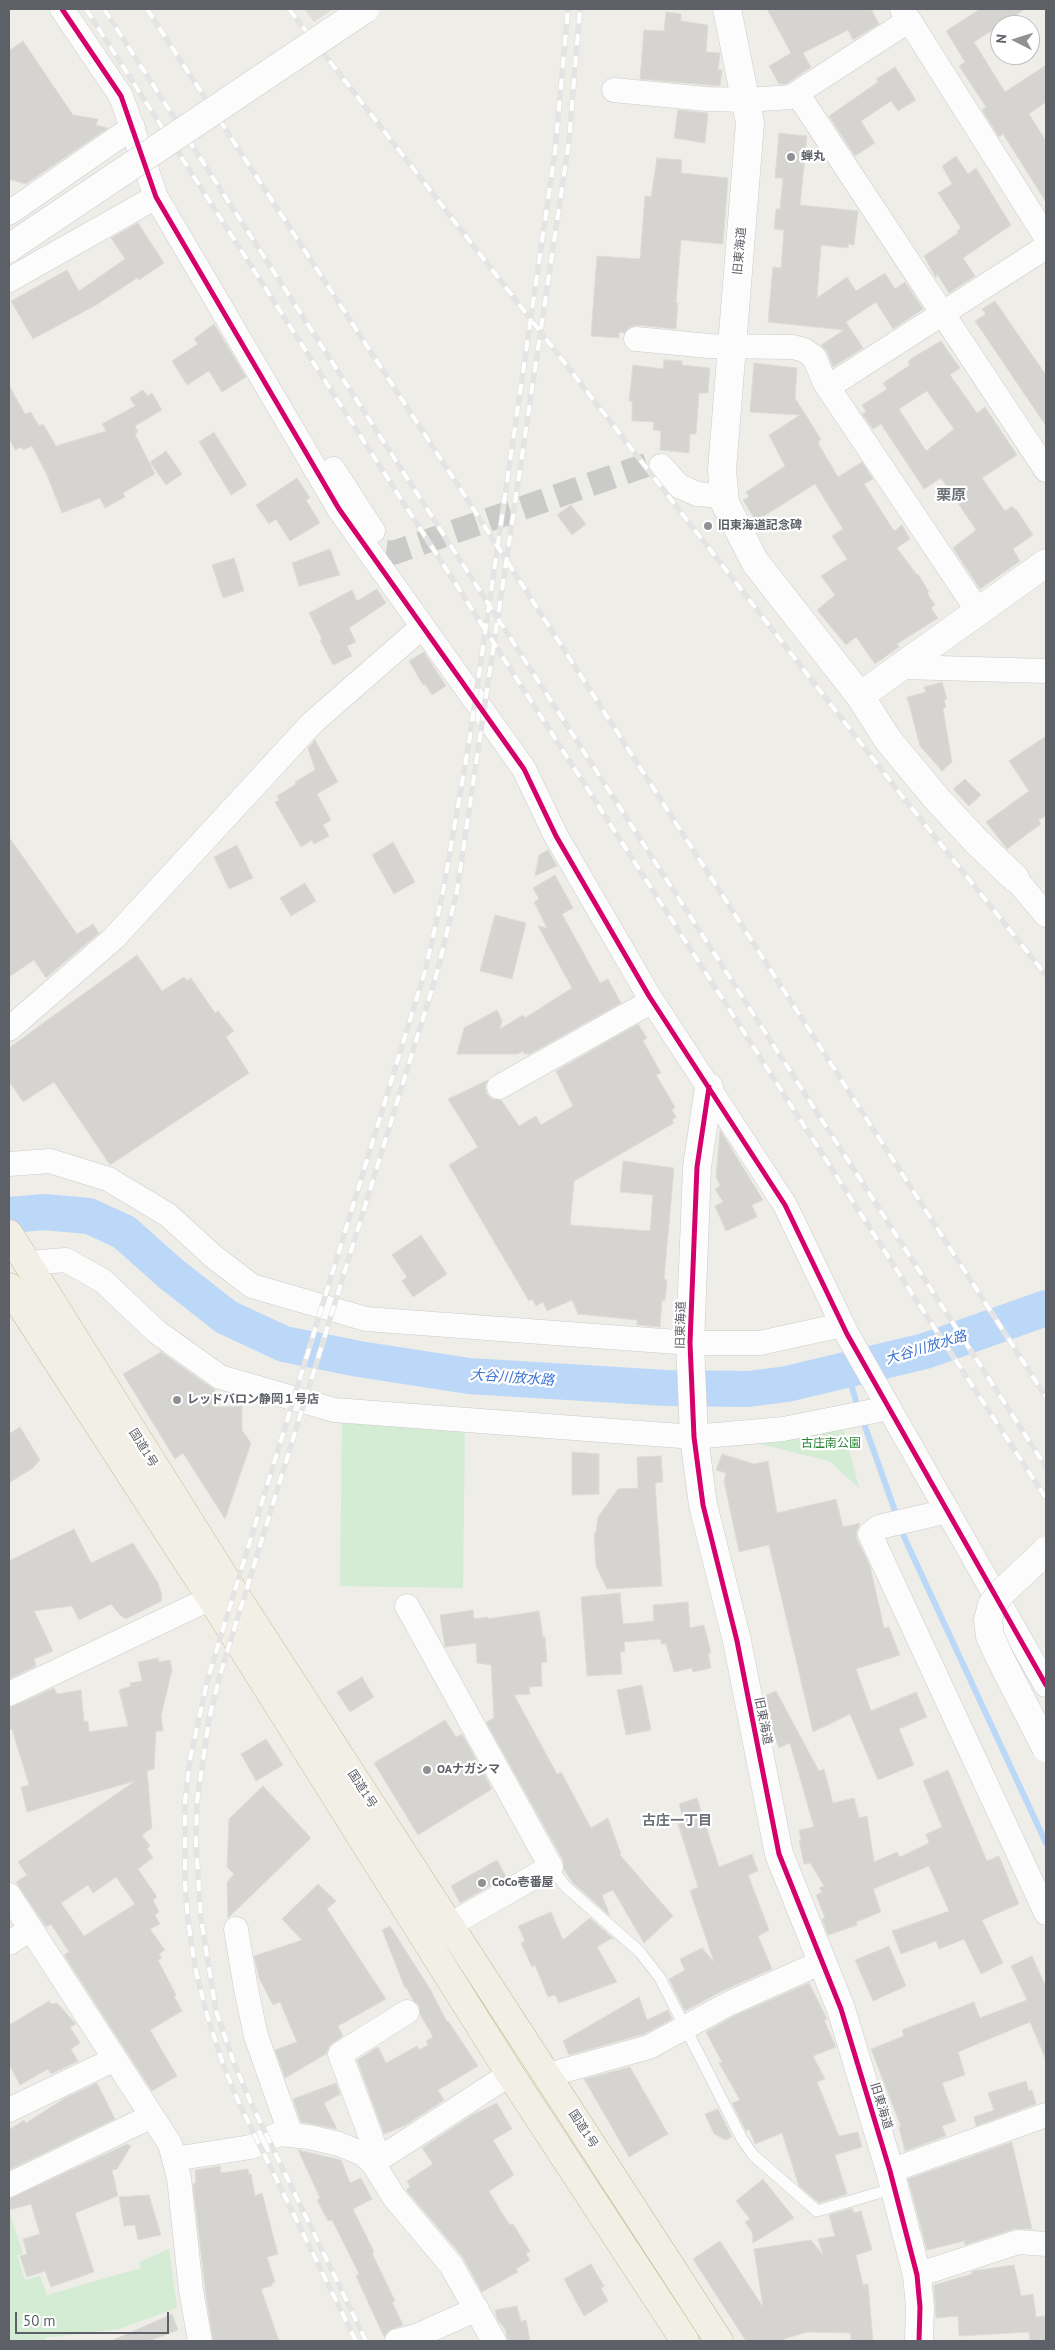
<!DOCTYPE html>
<meta charset="utf-8">
<style>
body{margin:0}
#map{position:relative;width:1055px;height:2350px;overflow:hidden;background:#eeede8;font-family:"PT Sans",sans-serif}
canvas{display:block}
.frame{position:absolute;inset:0;border:10px solid #5d6067;pointer-events:none}
.north{position:absolute;left:990px;top:15px;width:50px;height:50px;box-sizing:border-box;background:#fff;border:1px solid #bebfc2;border-radius:50%;rotate:275deg;font-size:14px;font-weight:700;line-height:20px;text-align:center;color:#5d6067}
.north::after{content:'';display:block;margin:auto;width:18px;height:22px;background:#909194;clip-path:polygon(50% 0,100% 100%,50% 72%,0 100%)}
.scale{position:absolute;left:15px;top:2312px;width:154px;height:22px;box-sizing:border-box;border:2px solid #5d6067;border-top:0;padding-left:6px;font-size:15px;line-height:18px;white-space:nowrap;color:#5d6067;-webkit-text-stroke:4px #fff;paint-order:stroke}
</style>
<div id="map">
<canvas width="1055" height="2350"></canvas>
<div class="frame"></div>
<div class="north">N</div>
<div class="scale">50 m</div>
</div>
<script>
const g = document.querySelector('canvas').getContext('2d');
g.lineJoin = 'round';
function fill(path, color) { g.fillStyle = color; g.fill(path, 'evenodd'); }
const poly = rows => new Path2D(rows.map(r => 'M' + r).join(''));
function strokePath(path, color, width, dash) { g.strokeStyle = color; g.lineWidth = width; g.lineCap = dash ? 'butt' : 'round'; g.setLineDash(dash || []); g.stroke(path); }
function drawText(font, color, halo, rows, align = 'center') {
  g.font = font + ' "PT Sans","Noto Sans JP",sans-serif'; g.lineWidth = 4.5; g.setLineDash([]); g.textBaseline = 'middle'; g.strokeStyle = halo; g.fillStyle = color; for (const [text, x, y, turn = 0] of rows) {
    g.save(); g.translate(x, y); g.rotate((+turn || 0) * Math.PI / 180); g.textAlign = isNaN(turn) ? turn : align; if (halo) g.strokeText(text, 0, 0); g.fillText(text, 0, 0); g.restore();
  }
}
const industrial = poly([
 [304,9,333,9,314,22]
]);
const green = poly([
 [342,1422,465,1423,463,1588,340,1586],
 [843,1426,859,1488,829,1461,740,1439],
 [9,2211,23,2253,17,2255,25,2280,40,2276,47,2295,141,2268,139,2262,169,2249,177,2308,119,2329,45,2338,47,2341,9,2341]
]);
const stream = poly([
 [847,1370,858,1408],
 [862,1418,905,1539,1046,1843]
]);
const river = poly([
 [9,1215,44,1212,89,1216,124,1232,170,1273,226,1317,284,1344,359,1359,469,1376,666,1388,748,1389,787,1384,925,1351,1046,1308]
]);
const building = poly([
 [767,9,871,9,879,24,853,40,848,30,803,53,811,67,786,84,779,84,769,66,791,53,767,9],
 [980,9,1025,9,974,42,1005,92,1046,65,1046,102,1029,114,1046,141,1046,202,1003,134,999,137,982,110,986,107,959,66,965,62,946,31,980,9],
 [666,12,681,14,681,21,708,25,706,52,720,53,718,70,722,70,720,86,640,79,644,30,664,31,666,12],
 [23,41,73,115,98,119,96,125,108,128,26,184,9,179,9,51,23,41],
 [895,67,916,100,898,111,891,101,861,121,875,143,855,156,829,116,878,82,876,79,895,67],
 [678,110,708,113,705,143,674,138,678,110],
 [779,133,807,136,800,205,858,211,854,245,848,244,848,248,821,245,817,298,847,277,856,291,885,273,895,289,905,282,923,309,893,329,876,302,846,322,863,348,833,367,827,352,821,345,844,330,768,322,773,267,781,268,784,230,774,229,776,209,780,209,783,178,775,178,779,133],
 [956,156,968,174,976,168,1011,225,963,258,975,276,949,293,937,274,936,278,924,256,958,233,957,231,961,228,938,193,952,184,942,166,956,156],
 [657,158,682,160,681,173,728,178,723,244,681,240,676,303,678,303,676,329,637,325,630,327,624,333,619,332,619,338,591,336,597,256,640,259,645,196,651,197,657,158],
 [138,223,164,263,139,280,137,278,96,305,33,339,11,301,67,270,79,291,125,259,111,238,138,223],
 [995,301,1046,375,1046,426,975,321,986,314,982,309,995,301],
 [214,324,246,377,222,392,209,371,187,385,172,361,198,344,194,339,214,324],
 [941,341,960,368,950,375,977,413,985,407,1017,455,982,478,1005,511,1012,506,1015,510,1016,509,1033,535,1013,549,1020,561,980,589,953,548,976,530,941,478,924,489,881,424,873,429,862,414,866,412,862,405,887,389,883,383,910,365,908,362,912,358,941,341],
 [927,391,954,429,926,451,899,409,927,391],
 [664,360,682,361,682,365,710,368,708,393,699,393,696,434,690,434,689,453,660,450,661,431,653,430,654,422,632,421,632,401,629,401,633,365,663,369,664,360],
 [754,363,797,368,795,398,821,439,818,443,838,477,862,462,873,479,864,484,894,531,902,525,910,539,897,548,917,575,918,574,929,592,927,593,935,605,931,608,938,618,897,644,899,647,875,664,856,637,846,645,817,610,835,595,821,576,847,559,832,536,843,529,815,484,756,521,743,500,749,497,746,492,785,466,769,435,800,415,750,412,754,363],
 [9,385,25,414,31,412,39,426,43,424,56,446,106,431,102,424,135,406,130,398,143,390,148,396,152,393,162,410,135,426,138,432,135,434,155,474,123,493,125,497,105,508,100,498,62,513,47,475,32,446,23,450,21,447,15,450,9,438,9,385],
 [214,432,247,485,231,495,199,442,214,432],
 [166,451,182,474,166,485,150,462,166,451],
 [297,478,310,498,306,500,320,523,290,541,276,519,269,524,256,505,297,478],
 [571,505,586,524,572,535,557,515,571,505],
 [330,549,340,575,299,586,292,563,330,549],
 [234,558,244,591,223,598,212,565,234,558],
 [377,589,386,603,349,628,356,642,347,646,352,656,333,665,320,640,322,639,309,613,352,590,357,601,377,589],
 [424,652,446,686,432,695,425,684,423,685,409,661,424,652],
 [942,682,947,699,944,700,946,707,943,709,952,762,942,771,920,746,907,697,926,692,924,687,942,682],
 [1046,736,1046,816,1038,820,1041,824,1007,849,986,822,1029,791,1009,761,1046,736],
 [315,740,338,782,317,794,331,820,323,825,329,836,314,844,312,840,301,847,275,802,279,800,277,796,296,784,295,782,315,770,308,748,315,740],
 [965,779,981,795,969,806,953,789,965,779],
 [9,837,77,934,93,924,99,933,46,978,34,960,9,977,9,837],
 [393,842,415,882,394,894,372,855,393,842],
 [237,845,253,878,229,889,214,857,237,845],
 [548,850,557,866,535,876,539,855,548,850],
 [555,875,573,908,562,914,600,983,608,979,621,1003,530,1054,524,1054,523,1051,518,1054,457,1054,464,1028,497,1010,502,1020,500,1029,523,1015,525,1018,572,988,538,926,547,928,534,902,539,899,533,888,555,875],
 [305,883,316,901,291,916,280,898,305,883],
 [495,915,526,923,512,979,480,971,495,915],
 [137,955,162,991,184,977,187,981,191,978,215,1013,218,1011,234,1031,226,1037,249,1073,110,1165,54,1082,23,1102,9,1081,9,1048,137,955],
 [638,1024,647,1038,643,1041,661,1073,656,1075,675,1107,672,1110,676,1117,672,1120,674,1123,574,1181,570,1225,650,1231,653,1195,620,1192,623,1161,674,1168,664,1279,667,1280,665,1301,662,1300,660,1327,637,1325,637,1320,578,1314,572,1300,547,1311,543,1302,536,1306,532,1299,529,1301,449,1165,478,1147,448,1099,488,1080,485,1086,487,1094,492,1099,501,1100,519,1126,536,1116,541,1125,573,1106,556,1071,638,1024],
 [720,1130,763,1200,752,1205,757,1217,726,1231,715,1206,723,1202,715,1189,720,1186,716,1177,720,1130],
 [421,1235,447,1274,413,1297,402,1281,407,1277,392,1255,421,1235],
 [161,1352,215,1390,215,1407,242,1406,242,1430,251,1443,225,1519,183,1453,175,1459,123,1374,161,1352],
 [20,1427,40,1460,33,1468,9,1483,9,1434,20,1427],
 [572,1452,599,1454,599,1494,572,1495,572,1452],
 [722,1454,754,1464,768,1461,777,1513,836,1499,843,1527,860,1523,856,1533,857,1539,870,1566,884,1628,889,1627,900,1655,856,1669,871,1711,916,1692,927,1717,899,1729,914,1765,878,1780,850,1714,813,1732,769,1545,739,1552,724,1481,726,1473,716,1470,722,1454],
 [661,1456,663,1482,655,1483,662,1586,607,1589,596,1566,594,1533,596,1533,598,1517,618,1489,638,1488,637,1457,661,1456],
 [74,1529,91,1563,133,1543,158,1583,162,1595,161,1601,126,1619,120,1615,111,1604,79,1620,72,1606,34,1611,53,1651,34,1659,36,1666,9,1679,9,1561,74,1529],
 [620,1593,623,1624,654,1621,653,1605,688,1602,690,1628,704,1625,711,1653,708,1653,711,1668,693,1672,692,1668,674,1672,666,1644,661,1644,661,1639,624,1642,625,1652,620,1652,622,1674,587,1676,581,1597,620,1593],
 [473,1610,474,1619,488,1617,488,1619,539,1611,543,1637,545,1637,547,1662,541,1663,542,1686,529,1687,530,1694,514,1695,557,1774,561,1772,591,1828,608,1818,621,1854,620,1855,673,1916,644,1943,613,1890,602,1895,610,1916,573,1883,564,1870,563,1860,486,1722,494,1718,491,1665,477,1663,476,1643,445,1647,440,1615,473,1610],
 [158,1658,159,1662,170,1660,172,1670,161,1716,163,1731,156,1731,154,1769,147,1771,152,1828,142,1835,150,1846,147,1849,153,1858,138,1869,157,1897,153,1900,159,1912,155,1915,160,1924,150,1929,165,1950,159,1954,162,1958,158,1960,176,1995,174,1996,182,2011,150,2030,177,2076,152,2091,64,1955,69,1952,51,1924,46,1927,16,1882,27,1875,18,1862,135,1781,27,1812,21,1787,29,1785,12,1729,9,1730,9,1708,54,1688,57,1694,81,1690,84,1722,88,1721,89,1732,128,1726,119,1690,131,1686,130,1683,142,1681,138,1662,158,1658],
 [116,1877,135,1904,84,1936,61,1903,88,1885,93,1893,116,1877],
 [362,1677,374,1697,350,1712,337,1692,362,1677],
 [642,1685,651,1730,626,1735,617,1690,642,1685],
 [776,1691,819,1771,824,1769,833,1803,854,1798,859,1818,867,1816,874,1862,897,1852,900,1857,929,1843,926,1834,942,1827,923,1781,948,1770,987,1861,999,1856,1019,1904,982,1920,1003,1963,981,1974,964,1939,939,1949,936,1941,901,1954,892,1931,949,1911,929,1866,873,1889,881,1912,856,1922,857,1925,828,1935,822,1919,825,1918,816,1895,822,1892,819,1888,824,1886,810,1863,804,1864,799,1840,801,1840,799,1830,814,1827,790,1743,779,1748,769,1722,772,1721,764,1696,776,1691],
 [445,1720,456,1737,462,1734,492,1789,418,1835,374,1763,445,1720],
 [266,1739,283,1765,256,1781,241,1754,266,1739],
 [263,1786,311,1838,228,1918,227,1882,234,1874,227,1867,229,1819,263,1786],
 [697,1798,719,1867,752,1854,758,1871,748,1875,769,1930,758,1936,772,1969,722,1991,685,2011,669,1979,685,1970,680,1959,702,1948,714,1962,690,1891,698,1887,678,1824,684,1822,679,1804,697,1798],
 [497,1860,506,1877,460,1903,451,1886,497,1860],
 [318,1884,336,1901,327,1909,386,1999,338,2026,343,2036,329,2046,326,2054,285,2078,275,2050,297,2042,280,2002,273,2005,259,1978,254,1956,302,1940,282,1919,318,1884],
 [551,1912,563,1940,590,1918,615,1940,612,1938,597,1947,617,1982,559,2003,555,1995,548,1997,535,1965,532,1967,521,1943,525,1941,518,1926,551,1912],
 [390,1926,430,1989,447,2022,448,2021,478,2066,438,2090,444,2100,406,2125,384,2134,357,2060,378,2047,386,2063,417,2046,419,2050,428,2045,426,2041,433,2037,420,2014,419,2005,413,2000,406,1987,405,1988,382,1930,390,1926],
 [889,1946,906,1986,873,2001,855,1960,889,1946],
 [1032,1956,1046,1987,1046,2060,1030,2022,958,2052,965,2075,942,2083,956,2121,942,2126,946,2136,905,2151,899,2127,901,2127,871,2049,904,2036,902,2030,974,2002,980,2018,1027,2000,1011,1966,1032,1956],
 [809,1983,827,2019,824,2020,836,2047,813,2056,825,2079,817,2082,839,2136,858,2132,862,2147,835,2155,847,2194,819,2203,799,2186,782,2133,755,2144,749,2129,746,2131,732,2103,740,2100,719,2063,722,2062,706,2032,734,2016,809,1983],
 [639,1997,647,2020,668,2010,672,2019,644,2034,569,2055,563,2041,639,1997],
 [49,2001,51,2004,57,2003,76,2024,70,2027,80,2043,71,2049,78,2061,51,2074,48,2069,20,2085,9,2064,9,2025,49,2001],
 [630,2067,668,2134,629,2157,584,2079,630,2067],
 [1026,2081,1029,2091,1032,2090,1036,2104,976,2126,974,2117,994,2110,988,2093,1026,2081],
 [97,2083,115,2119,9,2170,9,2130,24,2120,26,2123,65,2098,97,2083],
 [336,2083,341,2096,340,2094,324,2103,337,2129,301,2122,293,2099,336,2083],
 [497,2103,512,2129,493,2140,514,2175,489,2191,502,2213,510,2225,513,2224,530,2251,526,2254,530,2260,516,2269,518,2272,482,2292,462,2256,406,2190,410,2187,407,2181,433,2164,422,2148,472,2115,497,2103],
 [718,2109,732,2137,726,2140,714,2134,705,2114,718,2109],
 [1012,2142,1032,2229,1014,2229,965,2245,964,2241,927,2250,908,2179,1012,2142],
 [127,2144,131,2146,117,2169,112,2170,118,2196,75,2213,94,2272,51,2287,45,2271,27,2277,20,2256,27,2254,23,2239,40,2234,31,2204,9,2210,9,2199,127,2144],
 [298,2150,341,2160,350,2183,361,2178,372,2199,353,2209,374,2252,372,2253,395,2301,392,2302,403,2325,388,2331,384,2337,356,2276,359,2274,332,2220,328,2221,317,2200,320,2198,298,2150],
 [220,2166,221,2173,248,2169,249,2174,251,2174,255,2196,262,2193,278,2254,267,2257,275,2282,272,2283,273,2285,261,2289,279,2341,213,2341,205,2288,193,2184,196,2183,195,2170,220,2166],
 [763,2179,794,2218,753,2243,752,2232,745,2222,750,2219,736,2201,763,2179],
 [149,2195,161,2235,138,2240,135,2225,124,2226,119,2197,149,2195],
 [852,2208,854,2213,861,2211,872,2250,856,2255,863,2285,868,2284,873,2341,851,2341,850,2333,807,2332,784,2339,785,2341,746,2341,693,2259,720,2241,763,2307,754,2249,811,2240,823,2255,818,2239,835,2236,829,2215,852,2208],
 [591,2264,604,2286,601,2288,608,2301,584,2316,564,2279,591,2264],
 [1014,2265,1021,2296,1033,2294,1036,2317,1046,2316,1046,2341,1030,2341,1029,2332,959,2336,958,2316,936,2318,934,2285,972,2274,972,2271,1014,2265],
 [517,2306,521,2322,526,2320,530,2341,508,2341,505,2329,497,2319,495,2310,517,2306],
 [172,2314,178,2330,149,2341,111,2341,172,2314]
]);
const minorTunnel = poly([
 [386,552,393,553,652,463,661,466]
]);
const service = poly([
 [551,1867,565,1886,640,1952,660,1978,742,2139,753,2155,817,2211,895,2188]
]);
const minor = poly([
 [62,9,121,96,156,197,339,509,524,769,556,836,649,996,785,1205,847,1334,1046,1685],
 [902,9,1046,237],
 [614,90,706,99,747,100,791,97,908,21],
 [797,93,1046,470],
 [9,213,133,127],
 [9,280,156,197],
 [636,339,709,346,793,347,804,350,814,357,825,383,978,611],
 [828,387,1046,247],
 [661,466,679,486,697,494,724,496],
 [333,469,373,531],
 [902,667,1046,671],
 [1015,878,1046,915],
 [9,1029,113,939,312,723,422,627],
 [499,1087,652,1001],
 [9,1164,50,1161,108,1179,168,1215,214,1257,252,1286,366,1319,690,1343,760,1343,842,1325],
 [28,1263,66,1260,103,1281,157,1332,220,1377,334,1410,694,1437,783,1429,889,1408],
 [948,1511,879,1527,870,1534,1046,1913],
 [407,1606,551,1867,450,1925],
 [9,1694,211,1598],
 [9,1895,170,2144,179,2178,191,2290,200,2341],
 [236,1929,246,1989,256,2036,291,2135],
 [9,1943,31,1929],
 [548,2075,649,2047,728,2004,822,1962],
 [9,2110,115,2059],
 [174,2159,251,2147,279,2134,309,2137,339,2144,363,2154,373,2163,394,2197,451,2265,494,2341],
 [379,2159,340,2054,407,2012],
 [373,2163,510,2074],
 [890,2171,1046,2115],
 [9,2185,152,2116],
 [917,2275,1018,2242,1046,2244],
 [397,2341,419,2335,477,2309]
]);
const tertiary = poly([
 [727,9,750,123,722,470,725,503,755,562,860,696,888,740,937,799,976,841,1015,878],
 [860,696,1046,563],
 [709,1087,697,1167,690,1343,694,1437,703,1505,737,1641,779,1854,841,2009,890,2171,917,2275,920,2307,919,2341]
]);
const trunk = poly([
 [9,1234,240,1602,719,2341],
 [9,1287,211,1598,510,2074,685,2341]
]);
const rail = poly([
 [86,9,911,1292,1046,1498],
 [104,9,1046,1467],
 [147,9,463,493,1046,1397],
 [289,9,902,796,1046,975],
 [356,2341,240,2105,224,2067,207,2015,195,1967,188,1920,185,1885,185,1802,190,1759,208,1678,425,971,442,897,469,743,555,152,568,9],
 [366,2341,251,2103,234,2063,216,2011,201,1919,196,1843,197,1802,209,1719,220,1675,437,973,457,891,569,141,580,9]
]);
const tertiaryBridge = poly([
 [9,248,365,9],
 [1046,1551,1001,1593,992,1605,988,1620,990,1636,1000,1658,1046,1748]
]);
const cycleway = poly([
 [62,9,121,96,156,197,339,509,524,769,556,836,649,996,785,1205,847,1334,1046,1685],
 [709,1087,697,1167,690,1343,694,1437,703,1505,737,1641,779,1854,841,2009,890,2171,917,2275,920,2307,919,2341]
]);
const markers = [
 [791,157,5,"#909194"],
 [708,526,5,"#909194"],
 [177,1400,5,"#909194"],
 [427,1770,5,"#909194"],
 [482,1883,5,"#909194"]
];
const poiNames = [
 ["蝉丸",801,157],
 ["旧東海道記念碑",718,526],
 ["レッドバロン静岡１号店",187,1400],
 ["OAナガシマ",437,1770],
 ["CoCo壱番屋",492,1883]
];
const streetNames = [
 ["旧東海道",740,251,-85],
 ["旧東海道",681,1325,-89],
 ["国道1号",143,1448,58],
 ["旧東海道",763,1721,79],
 ["国道1号",362,1789,57],
 ["旧東海道",881,2106,73],
 ["国道1号",583,2129,57]
];
const parkNames = [
 ["古庄南公園",831,1444]
];
const waterNames = [
 ["大谷川放水路",926,1348,-17],
 ["大谷川放水路",512,1378,4]
];
const neighbourhoodNames = [
 ["古庄一丁目",677,1821]
];
const quarterNames = [
 ["栗原",951,496]
];
fill(industrial, '#dfded9');
fill(green, '#d4ecd4');
strokePath(stream, '#bcd8f8', 6);
strokePath(river, '#bcd8f8', 36);
fill(building, '#d5d4d1');
strokePath(building, '#dedcd6', 1);
strokePath(minorTunnel, '#cacac8', 24, [24, 12]);
strokePath(service, '#cbcbca', 12);
strokePath(minor, '#cbcbca', 25);
strokePath(tertiary, '#cbcbca', 29);
strokePath(trunk, '#c6bd94', 29);
strokePath(service, '#fcfcfc', 11);
strokePath(minor, '#fcfcfc', 24);
strokePath(tertiary, '#fcfcfc', 28);
strokePath(trunk, '#f2f0e6', 28);
strokePath(rail, '#e5e4e4', 5.5);
strokePath(rail, '#fff', 4, [11]);
strokePath(tertiaryBridge, '#cbcbca', 29, []);
strokePath(tertiaryBridge, '#fcfcfc', 28);
strokePath(cycleway, '#d6006c', 5);
for (const [x, y, r, color] of markers) { const dot = new Path2D(); dot.arc(x, y, r, 0, 2 * Math.PI); g.fillStyle = color; g.fill(dot); strokePath(dot, '#fff', 2); }
drawText('bold 12px', '#5d6067', '#fff', poiNames, 'left');
drawText('12px', '#5d6067', '#fff', streetNames);
drawText('12px', '#2c873a', '#fff', parkNames);
drawText('italic 14px', '#3b73d1', '#fff', waterNames);
drawText('bold 14px', '#6d7279', '#fff', neighbourhoodNames);
drawText('bold 15px', '#6d7279', '#fff', quarterNames);
</script>
